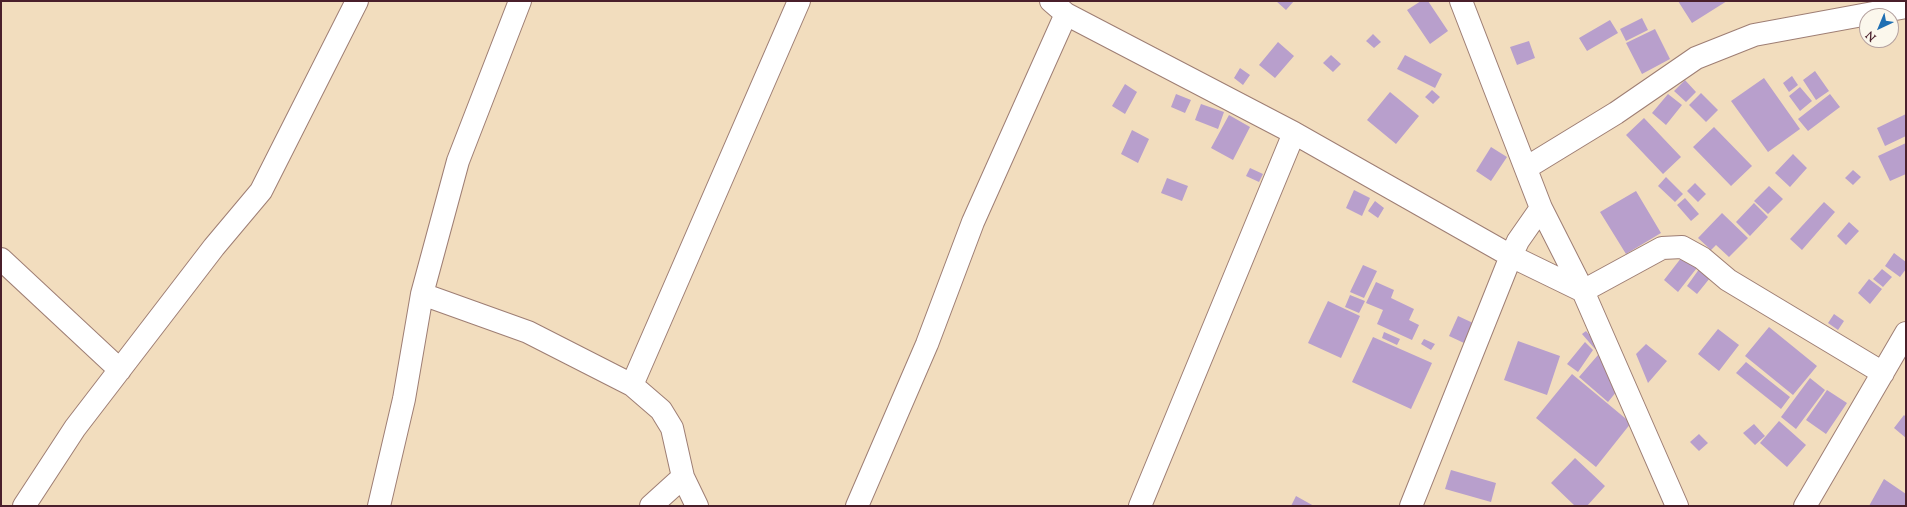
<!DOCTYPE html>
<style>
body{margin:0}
#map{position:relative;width:1907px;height:507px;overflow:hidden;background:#f2ddbe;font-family:"Sorts Mill Goudy",serif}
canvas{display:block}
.frame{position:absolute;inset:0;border:2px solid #4a1f2b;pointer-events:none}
.north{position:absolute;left:1859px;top:8px;width:40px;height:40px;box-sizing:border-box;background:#fbf7ec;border:1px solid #b4a19f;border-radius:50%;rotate:224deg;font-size:11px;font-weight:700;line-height:16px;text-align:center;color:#4a1f2b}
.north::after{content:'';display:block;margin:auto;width:14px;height:18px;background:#1f6fb2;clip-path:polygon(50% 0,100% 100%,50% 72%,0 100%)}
</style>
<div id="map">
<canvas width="1907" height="507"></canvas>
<div class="frame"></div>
<div class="north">N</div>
</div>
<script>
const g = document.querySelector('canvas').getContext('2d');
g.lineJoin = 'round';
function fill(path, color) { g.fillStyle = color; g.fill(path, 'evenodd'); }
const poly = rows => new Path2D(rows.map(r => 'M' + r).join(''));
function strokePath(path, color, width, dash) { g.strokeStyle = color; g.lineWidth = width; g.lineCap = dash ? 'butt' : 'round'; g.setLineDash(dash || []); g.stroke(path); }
const building = poly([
 [1276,1,1294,1,1286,10],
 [1421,1,1428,1,1448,31,1430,44,1407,10],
 [1678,1,1727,1,1692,23],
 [1642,18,1648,30,1626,41,1620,29],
 [1610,20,1618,33,1587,51,1579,38],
 [1655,29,1670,59,1642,74,1626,43],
 [1373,34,1381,42,1374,48,1366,41],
 [1529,41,1535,58,1517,65,1510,47],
 [1278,42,1294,56,1275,78,1259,65],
 [1331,55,1341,64,1333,72,1323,63],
 [1405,55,1442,74,1435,88,1397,69],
 [1240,68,1250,75,1243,85,1234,78],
 [1815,71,1829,91,1816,100,1803,80],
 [1792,76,1798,85,1789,92,1783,83],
 [1764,78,1800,129,1768,152,1731,101],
 [1685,80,1696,92,1686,102,1674,91],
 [1125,84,1137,92,1125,114,1112,106],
 [1800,87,1812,101,1800,111,1789,96],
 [1432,90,1440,97,1433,104,1425,97],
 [1390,92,1419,116,1396,144,1367,120],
 [1701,93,1718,110,1706,122,1689,105],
 [1176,94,1191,100,1185,113,1171,107],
 [1668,94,1682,105,1666,125,1652,113],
 [1830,94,1840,107,1808,131,1798,119],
 [1201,104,1224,112,1218,129,1195,120],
 [1906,114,1906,136,1885,146,1877,128],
 [1229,115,1250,127,1233,160,1211,148],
 [1644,118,1681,157,1663,174,1626,135],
 [1714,127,1752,166,1731,186,1693,147],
 [1132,130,1149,139,1138,163,1121,154],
 [1906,143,1906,174,1890,181,1878,156],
 [1491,147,1507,157,1491,181,1476,171],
 [1793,154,1807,168,1790,187,1775,173],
 [1250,168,1263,174,1259,182,1246,176],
 [1853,170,1861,177,1853,185,1845,178],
 [1666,177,1683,194,1675,202,1658,186],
 [1167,178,1188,186,1182,201,1161,193],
 [1695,183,1706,194,1698,202,1687,191],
 [1769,186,1783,199,1768,214,1754,201],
 [1354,190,1370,198,1362,216,1346,208],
 [1636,191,1661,233,1626,254,1600,212],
 [1685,198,1699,214,1691,221,1677,205],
 [1375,201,1384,208,1378,218,1368,211],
 [1824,202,1835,212,1802,250,1790,239],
 [1754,203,1768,217,1750,236,1736,222],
 [1722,213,1748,238,1729,257,1716,245,1711,250,1698,238],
 [1849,222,1859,231,1846,245,1837,236],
 [1685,253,1700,264,1678,292,1664,280],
 [1894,253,1906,262,1906,269,1900,277,1885,266],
 [1363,265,1377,271,1364,298,1350,292],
 [1702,265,1714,273,1697,294,1687,286],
 [1882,269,1892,277,1883,287,1873,279],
 [1869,279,1882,289,1870,304,1858,293],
 [1376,282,1394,290,1391,298,1414,309,1409,320,1419,325,1412,340,1377,324,1383,310,1366,303],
 [1350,295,1365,301,1359,313,1345,307],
 [1328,301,1360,316,1341,358,1308,343],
 [1834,314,1844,321,1838,330,1828,323],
 [1458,316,1473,323,1464,343,1449,336],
 [1769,327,1817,366,1793,395,1745,356],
 [1718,329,1739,345,1719,371,1698,354],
 [1586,331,1599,346,1595,349,1582,334],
 [1384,332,1400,339,1397,345,1382,338],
 [1373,337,1432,363,1411,409,1352,382],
 [1424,339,1435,344,1431,350,1421,344],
 [1518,341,1560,356,1547,395,1504,380],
 [1585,342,1593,350,1578,372,1567,364],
 [1646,344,1667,361,1648,383,1636,354],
 [1598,355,1614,370,1621,386,1608,402,1579,377],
 [1746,362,1790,397,1781,409,1736,373],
 [1572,374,1631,423,1596,467,1536,418],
 [1810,378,1825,390,1796,429,1781,417],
 [1827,390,1847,403,1826,434,1806,420],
 [1904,415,1906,417,1906,438,1894,428],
 [1779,421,1806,445,1787,467,1760,443],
 [1754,424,1765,436,1755,445,1743,433],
 [1699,434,1708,443,1699,451,1690,442],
 [1575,458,1605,486,1587,506,1575,506,1551,483],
 [1451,470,1496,483,1491,502,1445,489],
 [1884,479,1906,494,1906,506,1869,506],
 [1296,496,1314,506,1291,506]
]);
const minor = poly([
 [1051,1,1066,14,1294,133,1511,256,1583,291,1662,248,1682,247,1702,258,1728,280,1883,373],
 [1461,1,1541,208,1583,291,1677,506],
 [1526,168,1616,113,1696,58,1754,35,1906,7],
 [1,259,120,370],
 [422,294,528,332,632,385,661,410,672,428,683,477,697,506],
 [632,385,799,1],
 [24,506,75,428,214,247,261,191,357,1],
 [379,506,404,399,422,294,458,161,520,1],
 [651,506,683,477],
 [857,506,927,344,973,222,1066,14],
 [1140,506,1294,133],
 [1411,506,1511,256,1518,241,1541,208],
 [1805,506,1906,333]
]);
fill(building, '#b89fcc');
strokePath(minor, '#9e7e74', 24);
strokePath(minor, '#fff', 22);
</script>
